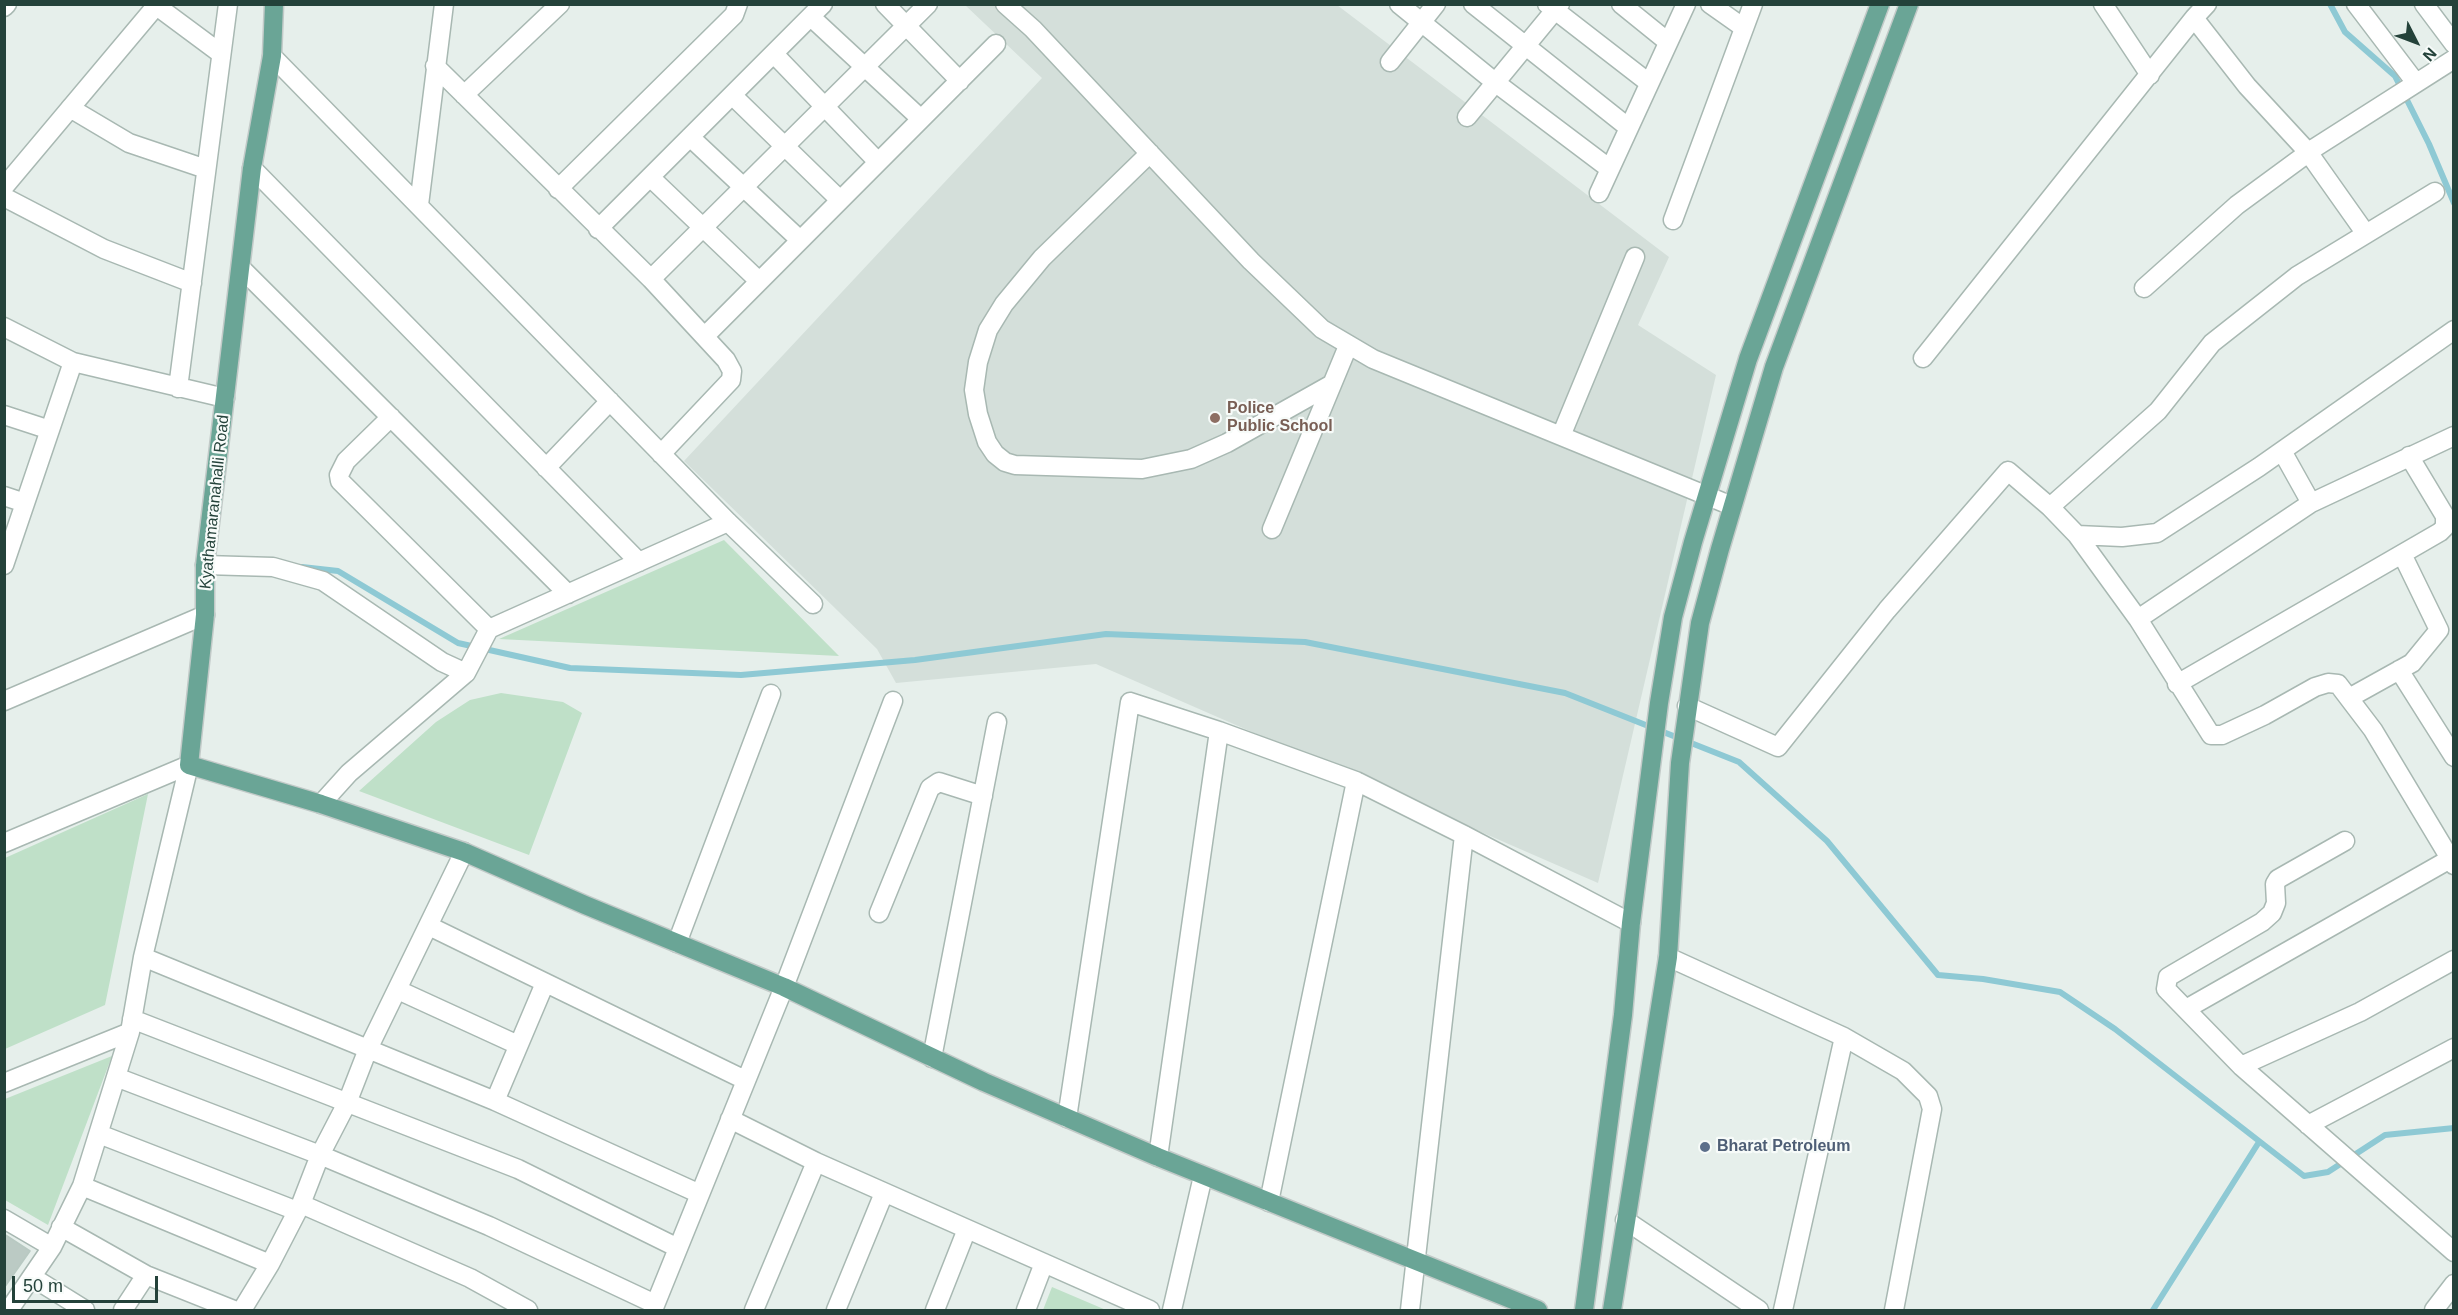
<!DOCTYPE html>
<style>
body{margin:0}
#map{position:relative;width:2458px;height:1315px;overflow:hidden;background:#e6efeb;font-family:Helvetica,sans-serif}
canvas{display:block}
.frame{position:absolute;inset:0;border:6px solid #24423a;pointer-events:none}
.north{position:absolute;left:2386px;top:12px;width:60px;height:60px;-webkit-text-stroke:4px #f7fbf9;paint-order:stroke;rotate:132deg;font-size:16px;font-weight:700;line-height:24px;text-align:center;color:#24423a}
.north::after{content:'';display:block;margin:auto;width:21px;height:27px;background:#24423a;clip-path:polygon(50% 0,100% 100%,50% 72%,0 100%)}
.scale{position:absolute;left:12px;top:1276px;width:146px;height:27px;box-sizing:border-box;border:3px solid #24423a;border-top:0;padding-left:8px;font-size:18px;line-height:21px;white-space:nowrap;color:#24423a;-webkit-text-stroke:4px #f7fbf9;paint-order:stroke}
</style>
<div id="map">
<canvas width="2458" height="1315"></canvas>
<div class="frame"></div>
<div class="north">N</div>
<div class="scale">50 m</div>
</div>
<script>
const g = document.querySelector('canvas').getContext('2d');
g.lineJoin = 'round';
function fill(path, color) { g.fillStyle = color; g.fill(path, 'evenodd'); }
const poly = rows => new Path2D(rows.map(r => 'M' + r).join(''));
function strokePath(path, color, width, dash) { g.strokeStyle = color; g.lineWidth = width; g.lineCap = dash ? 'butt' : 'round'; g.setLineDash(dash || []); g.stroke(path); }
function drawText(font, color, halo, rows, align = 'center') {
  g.font = font + ' Helvetica,sans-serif'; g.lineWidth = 4.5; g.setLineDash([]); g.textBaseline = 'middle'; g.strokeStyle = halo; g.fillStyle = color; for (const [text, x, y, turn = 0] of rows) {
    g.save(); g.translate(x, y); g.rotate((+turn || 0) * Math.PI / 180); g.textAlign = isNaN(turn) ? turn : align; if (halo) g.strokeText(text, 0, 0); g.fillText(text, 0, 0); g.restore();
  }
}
const built = poly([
 [965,5,1337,5,1669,257,1638,325,1716,375,1598,883,1096,664,896,683,877,649,684,461,1042,78]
]);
const green = poly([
 [724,540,839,656,499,639],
 [501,693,563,702,582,713,529,855,359,791,436,722,470,700],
 [148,794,105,1005,5,1049,5,858],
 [112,1056,48,1225,5,1200,5,1099],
 [1052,1287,1106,1310,1043,1310]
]);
const stream = poly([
 [2330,4,2345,32,2395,76,2429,144,2454,203],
 [302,567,338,571,458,643,570,668,741,675,915,660,1106,634,1305,642,1565,693,1739,762,1827,841,1938,975,1983,979,2060,992,2115,1029,2304,1176,2328,1172,2385,1135,2454,1128],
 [2153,1310,2259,1142]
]);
const building = poly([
 [4,1234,30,1251,4,1288,4,1234]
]);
const minor = poly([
 [154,4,220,53],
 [885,4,960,81],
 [1005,4,1033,29,1251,261,1322,329,1373,359,1732,506],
 [1399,4,1496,83,1610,169],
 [1473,4,1629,128],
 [1547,4,1649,83],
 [1621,4,1668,42],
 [1710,4,1744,28],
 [2103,4,2150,75],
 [2356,4,2416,83],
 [2424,4,2454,44],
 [4,7,7,4],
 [811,17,921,119],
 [2194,18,2247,86,2308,152,2366,234],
 [774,54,878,162],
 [272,56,728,522,813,604],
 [1390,62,1436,4],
 [435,66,651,279,726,360,732,371,731,380,661,454],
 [464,95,560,4],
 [732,95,840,200],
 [70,108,129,143,206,169],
 [1467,117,1560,4],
 [690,137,800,240],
 [1150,153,1042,258,1004,304,988,330,978,362,974,390,978,414,987,442,995,454,1005,462,1015,465,1142,469,1191,459,1227,443,1332,384],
 [252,168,639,562],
 [650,177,759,281],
 [4,187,156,6],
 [558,189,734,15,738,4],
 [1599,193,1686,4],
 [4,197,104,249,192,283],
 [419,205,444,4],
 [1673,220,1753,4],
 [598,229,823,4],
 [241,268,568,594],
 [651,279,928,4],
 [2144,288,2237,205,2316,147,2454,59],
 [4,327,73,362,225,398],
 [705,336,996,44],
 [1923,358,2194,18,2207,4],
 [178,388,228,4],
 [4,415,50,430],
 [391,417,346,461,339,475,340,481,489,629],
 [1561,436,1635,257],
 [2282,451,2311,503],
 [546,468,610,401],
 [4,496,25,503],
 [2050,507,2158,411,2212,343,2297,276,2435,192],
 [1272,529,1348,346],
 [2077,535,2138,619,2211,735,2222,735,2265,715,2315,687,2328,683,2338,684,2373,730,2454,865],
 [4,565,73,362],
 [205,565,273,567,323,581,442,662,466,673],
 [2138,619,2311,503,2454,436],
 [2399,670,2454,757],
 [2177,684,2440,532,2445,527,2445,516,2409,456],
 [2349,698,2412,663,2439,630,2402,554],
 [4,701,205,615],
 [1687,706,1778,747,1887,610,2008,471,2050,507,2077,535,2122,537,2157,533,2259,467,2454,330],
 [321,804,349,773,466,673,489,629,728,522],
 [2345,841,2278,879,2275,884,2276,903,2272,913,2262,922,2168,977,2166,989,2241,1066,2454,1252],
 [4,843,189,765],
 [879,913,930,788,939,782,983,796],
 [429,926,745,1080],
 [677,943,771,694],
 [143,957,495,1101,700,1194],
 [1668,957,1844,1037,1903,1071,1928,1096,1932,1109,1894,1310],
 [398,990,518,1045],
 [2186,1009,2450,859],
 [132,1019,518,1169,678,1248],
 [932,1058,997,722],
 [2241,1066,2360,1012,2454,960],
 [116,1077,320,1155,489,1226,655,1304],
 [4,1083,130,1032],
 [495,1101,545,983],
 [1067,1118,1130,702,1219,731,1356,781,1464,835,1631,923],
 [730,1119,816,1162,1150,1310],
 [2308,1125,2454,1048],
 [99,1134,297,1211],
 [1158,1157,1219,731],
 [82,1186,270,1264],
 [1269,1202,1356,781],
 [301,1204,470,1278,528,1310],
 [4,1219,52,1247],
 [1625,1220,1759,1310],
 [61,1227,146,1275,234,1310],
 [32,1277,85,1310],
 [9,1310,52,1247,82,1186,130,1032,143,957,189,765],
 [123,1310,146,1275],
 [242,1310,270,1264,301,1204,320,1155,347,1103,368,1049,464,852],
 [653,1310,784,987,893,701],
 [754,1310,816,1162],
 [836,1310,884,1193],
 [935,1310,967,1229],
 [1026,1310,1044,1263],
 [1172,1310,1203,1176],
 [1410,1310,1464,835],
 [1783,1310,1844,1037],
 [2434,1310,2454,1284]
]);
const major = poly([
 [274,4,272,56,252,168,205,565,205,615,189,765,321,804,464,852,585,905,784,987,984,1082,1158,1157,1538,1310],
 [1584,1310,1623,1015,1631,923,1659,703,1673,617,1693,542,1748,359,1880,4],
 [1612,1310,1668,957,1680,763,1700,623,1720,549,1774,367,1909,4]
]);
const markers = [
 [1215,418,6,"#8d6e63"],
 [1705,1147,6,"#5c6f8a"]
];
const educationNames = [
 ["Police",1227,409],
 ["Public School",1227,427]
];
const streetNames = [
 ["Kyathamaranahalli Road",215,502,-84]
];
const serviceNames = [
 ["Bharat Petroleum",1717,1147]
];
fill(built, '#d4dfda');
fill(green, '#bfe0c8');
strokePath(stream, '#8ec9d4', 6);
fill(building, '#bbcac4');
strokePath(building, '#b8c9c2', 1.5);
strokePath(minor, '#a8b8b2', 21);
strokePath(major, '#c2cac8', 21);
strokePath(minor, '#fff', 18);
strokePath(major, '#6aa596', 18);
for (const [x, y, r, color] of markers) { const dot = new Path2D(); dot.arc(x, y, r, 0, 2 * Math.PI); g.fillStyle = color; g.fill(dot); strokePath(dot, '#f7fbf9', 2); }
drawText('bold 16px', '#785e54', '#f7fbf9', educationNames, 'left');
drawText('16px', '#24423a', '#f7fbf9', streetNames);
drawText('bold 16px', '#4e5e75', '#f7fbf9', serviceNames, 'left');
</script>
